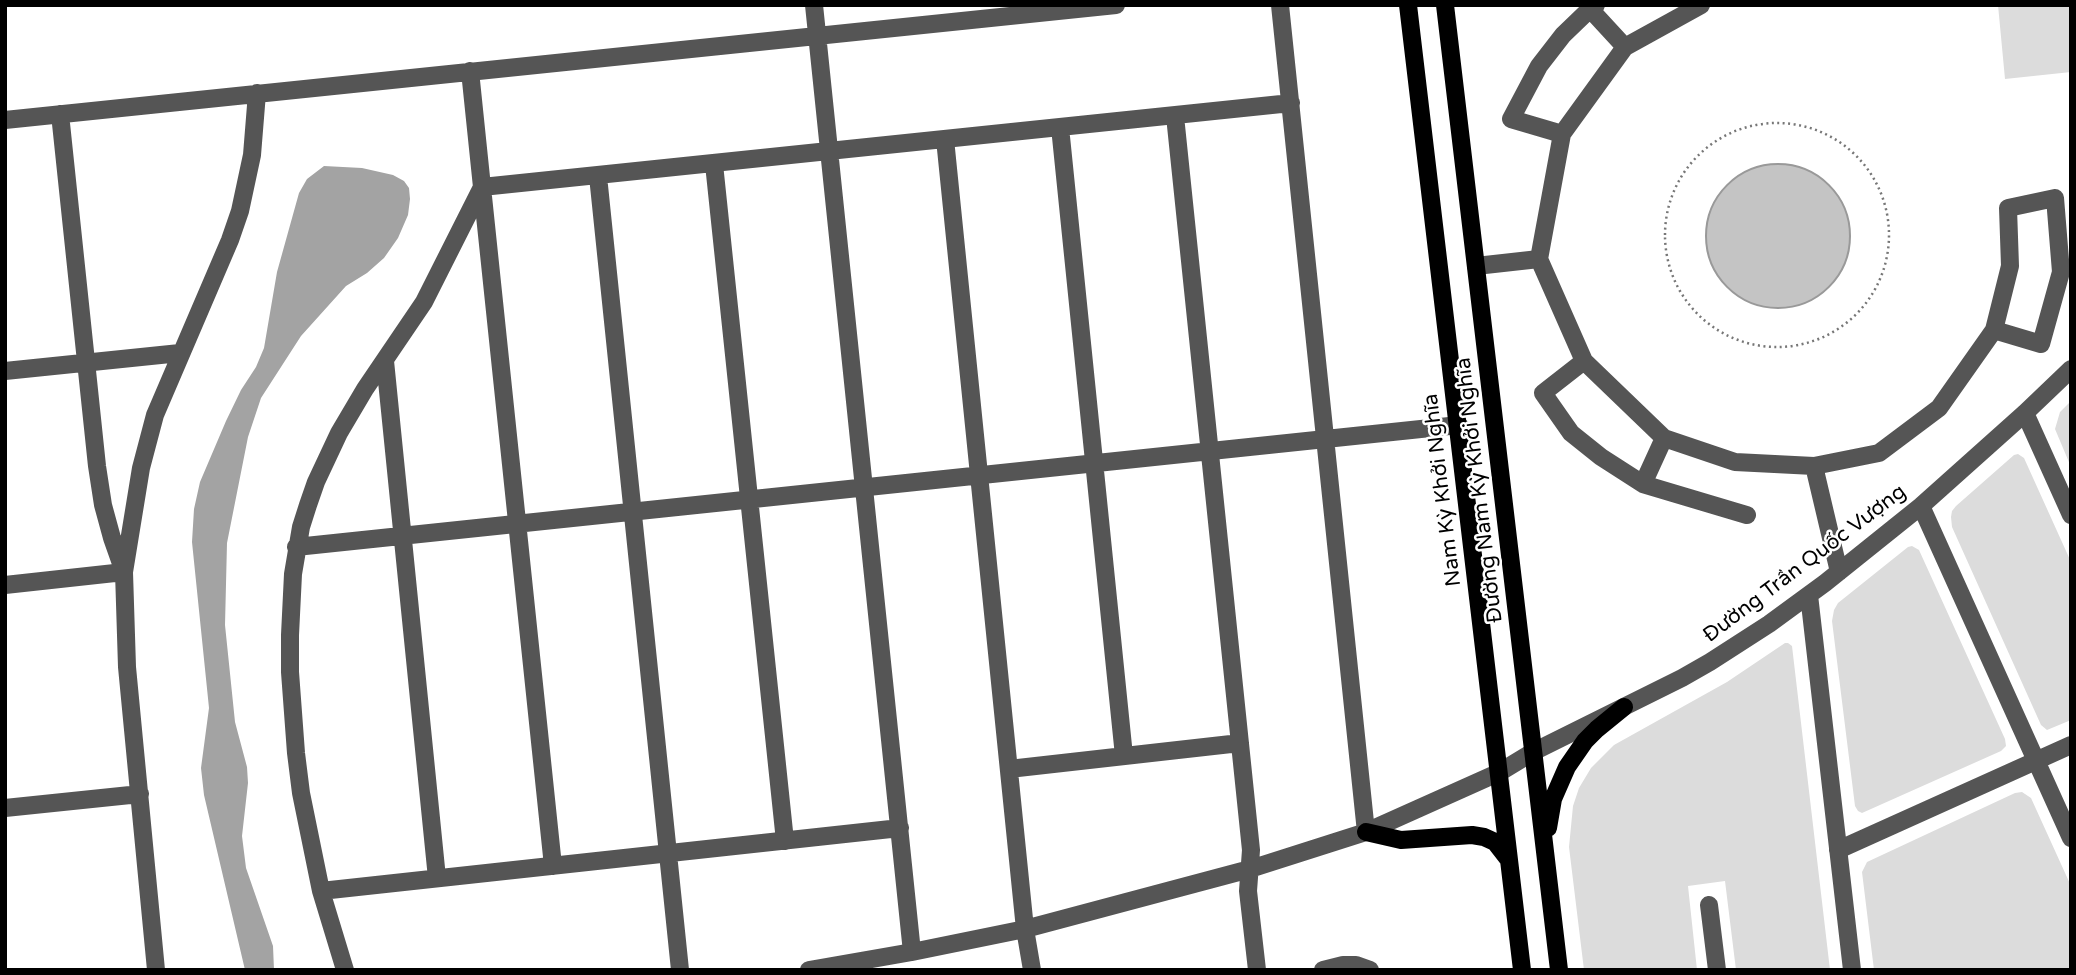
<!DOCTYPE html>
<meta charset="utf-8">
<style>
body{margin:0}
#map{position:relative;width:2076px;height:975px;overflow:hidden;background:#fff;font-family:"Varela Round",sans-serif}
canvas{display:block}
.frame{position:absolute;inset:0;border:7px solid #000;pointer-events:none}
</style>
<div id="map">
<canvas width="2076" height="975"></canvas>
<div class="frame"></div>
</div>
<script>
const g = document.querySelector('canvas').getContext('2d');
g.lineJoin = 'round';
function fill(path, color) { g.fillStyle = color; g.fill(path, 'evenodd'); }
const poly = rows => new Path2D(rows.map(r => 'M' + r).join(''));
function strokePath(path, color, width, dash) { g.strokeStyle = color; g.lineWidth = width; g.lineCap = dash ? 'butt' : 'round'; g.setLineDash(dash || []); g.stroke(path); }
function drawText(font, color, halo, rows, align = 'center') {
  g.font = font + ' "Varela Round",sans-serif'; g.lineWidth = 5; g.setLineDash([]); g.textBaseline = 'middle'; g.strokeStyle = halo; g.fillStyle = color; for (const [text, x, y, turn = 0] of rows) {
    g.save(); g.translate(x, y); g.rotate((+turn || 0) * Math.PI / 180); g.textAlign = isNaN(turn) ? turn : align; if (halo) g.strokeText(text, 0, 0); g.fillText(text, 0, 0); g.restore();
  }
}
const green = poly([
 [1998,5,2071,5,2071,72,2005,79],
 [2071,401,2071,467,2055,429,2060,412],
 [2018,454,2024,458,2071,562,2071,720,2047,730,2041,725,1952,527,1951,517,1952,511,1956,506,2014,455],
 [1912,546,1919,550,2005,739,2006,746,2001,751,1862,813,1858,811,1855,806,1832,621,1834,610,1838,603,1908,547],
 [1785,643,1788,643,1792,646,1830,970,1736,970,1725,881,1688,886,1697,970,1584,970,1569,847,1573,806,1579,788,1591,768,1614,745,1727,682],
 [2022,792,2031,798,2071,886,2071,970,1874,970,1862,872,1867,862,2015,793]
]);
const water = poly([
 [324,166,362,168,393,175,404,181,409,188,410,199,408,215,398,238,384,258,367,273,346,286,301,336,261,398,248,437,227,543,225,625,235,722,247,767,248,783,242,836,246,868,273,946,274,970,245,970,204,795,201,768,209,708,192,542,194,509,200,482,226,421,241,390,256,367,264,348,277,272,299,193,307,179]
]);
const building = poly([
 '1706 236a72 72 0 1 1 144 0a72 72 0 1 1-144 0Z'
]);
const path = poly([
 '1665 235a112 112 0 1 1 224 0a112 112 0 1 1-224 0Z'
]);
const minor = poly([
 [814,5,912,952],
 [1280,5,1366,832],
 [1596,5,1590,9,1625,47],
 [1701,5,1625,47,1562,134,1539,259,1584,361,1664,438,1735,462,1814,466,1839,572],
 [1175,116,1251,850,1248,891,1257,970],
 [5,120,1116,5],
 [1060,127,1124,756],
 [1562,134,1511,119,1539,66,1563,35,1590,9],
 [945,139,1025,929,1032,970],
 [714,164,785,841],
 [598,176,680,970],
 [1476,266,1539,259],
 [385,361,437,878],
 [1584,361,1543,393,1571,433,1601,457,1643,484],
 [5,371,180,353],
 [2025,413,2071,515],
 [1664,438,1643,484,1747,515],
 [1814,466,1879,453,1939,408,1994,330,2041,344,2061,272,2055,198,2008,208,2010,266,1994,330],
 [1921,506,2071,838],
 [296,547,1459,425],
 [5,585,124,572,112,538,103,505,97,466,60,114],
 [1809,595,1852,970],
 [1009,769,1240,743],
 [5,808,140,794],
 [1838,850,2071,745],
 [553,866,482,187,1291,103],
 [321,891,900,828],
 [1709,905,1717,970],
 [156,970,127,667,124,572,141,468,155,415,230,240,240,211,252,155,257,93],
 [345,970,321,891,301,793,296,753,290,672,290,635,293,574,301,527,308,505,316,482,339,433,365,389,424,302,482,187,470,71],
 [809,970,912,952,1025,929,1250,869,1366,832,1500,772,1533,752,1682,678,1710,662,1769,624,1825,583,1921,506,2025,413,2071,369],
 [1323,970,1343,965,1356,965,1370,970]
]);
const major = poly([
 [1408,5,1522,970],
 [1445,5,1559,970],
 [1548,828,1553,799,1567,767,1585,741,1597,729,1624,707],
 [1366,832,1401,840,1472,835,1484,837,1495,842,1509,860]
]);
const streetNames = [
 ["Nam Kỳ Khởi Nghĩa",1443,490,-97],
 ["Đường Nam Kỳ Khởi Nghĩa",1480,490,-97],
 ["Đường Trần Quốc Vượng",1805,564,-37]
];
fill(green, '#dcdcdc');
fill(water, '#a3a3a3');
fill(building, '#c4c4c4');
strokePath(building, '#999', 2);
strokePath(path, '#777', 2.5, [2, 3.5]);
strokePath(minor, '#555', 18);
strokePath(major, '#000', 18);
drawText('21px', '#000', '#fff', streetNames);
</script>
